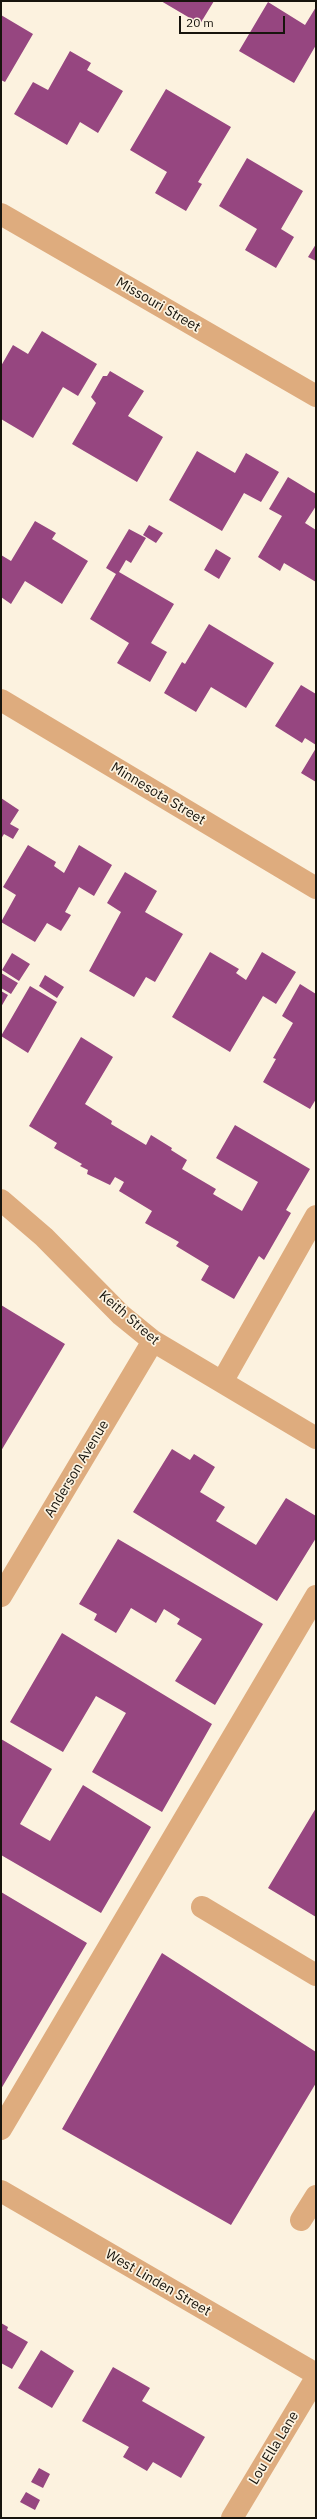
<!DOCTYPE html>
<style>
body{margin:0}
#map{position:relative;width:317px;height:2519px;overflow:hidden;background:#fcf2df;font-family:"IBM Plex Sans",sans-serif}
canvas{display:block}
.frame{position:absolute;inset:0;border:2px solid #17140d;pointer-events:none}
.scale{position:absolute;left:179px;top:16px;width:106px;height:18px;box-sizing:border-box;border:2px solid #17140d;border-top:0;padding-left:5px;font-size:12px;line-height:14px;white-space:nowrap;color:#17140d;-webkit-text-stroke:3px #fcf2df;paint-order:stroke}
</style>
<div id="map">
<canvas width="317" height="2519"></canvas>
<div class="frame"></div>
<div class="scale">20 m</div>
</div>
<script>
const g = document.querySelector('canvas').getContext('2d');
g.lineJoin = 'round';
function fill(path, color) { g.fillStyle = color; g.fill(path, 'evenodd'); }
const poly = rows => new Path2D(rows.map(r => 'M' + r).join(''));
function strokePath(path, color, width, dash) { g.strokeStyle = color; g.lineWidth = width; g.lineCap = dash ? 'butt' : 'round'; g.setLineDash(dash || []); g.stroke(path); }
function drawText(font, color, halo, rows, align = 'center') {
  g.font = font + ' "IBM Plex Sans",sans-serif'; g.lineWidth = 3.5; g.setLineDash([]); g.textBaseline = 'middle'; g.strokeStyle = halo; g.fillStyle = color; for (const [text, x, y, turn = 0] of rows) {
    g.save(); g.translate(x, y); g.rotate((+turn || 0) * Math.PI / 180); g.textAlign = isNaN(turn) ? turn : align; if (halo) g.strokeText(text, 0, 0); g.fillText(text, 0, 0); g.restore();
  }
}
const building = poly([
 [161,1,214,1,200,24],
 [268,2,305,25,316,7,316,45,294,83,239,51],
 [1,15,33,34,5,82,1,80],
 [70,51,91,63,87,70,123,91,98,133,80,122,67,145,14,114,33,82,48,90],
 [166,89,231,127,198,182,202,184,186,211,155,193,167,172,130,150],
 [247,158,303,191,281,229,294,237,276,268,245,250,257,229,219,206],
 [316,244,316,261,308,257],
 [42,331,97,364,78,396,63,387,33,438,1,419,1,366,13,345,28,354],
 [110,371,144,391,128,416,163,437,137,482,72,444,96,403,91,397,103,376,107,376],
 [197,451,235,473,246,453,279,472,261,502,244,493,222,531,169,500],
 [288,477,316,494,316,506,305,523,316,530,316,582,284,563,280,571,258,557,282,516,269,509],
 [35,521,56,533,52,539,88,561,62,604,25,581,11,604,1,597,1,555,11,561],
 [149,525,163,533,156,543,143,535],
 [129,529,146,538,131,563,126,560,119,572,174,604,151,643,167,652,150,682,117,663,129,643,90,619,116,574,106,568],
 [216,549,231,558,219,579,204,570],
 [209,624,274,663,246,708,211,687,196,712,164,693,182,662,185,664],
 [301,685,316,694,316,745,305,738,302,743,275,726],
 [316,748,316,782,301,773],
 [1,798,19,810,10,824,19,829,13,839,4,834,1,839],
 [28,845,56,862,54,866,64,873,79,845,112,865,94,896,79,887,65,912,71,915,61,931,47,923,35,942,1,922,16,895,3,887],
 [125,872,157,891,145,912,183,934,155,982,146,977,134,997,89,971,121,912,107,903],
 [210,952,239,969,236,973,246,980,262,952,296,972,276,1004,263,996,230,1052,172,1017],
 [12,953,30,964,19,981,2,970],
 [1,973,18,983,11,994,1,988],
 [45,975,64,987,57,998,39,986],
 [300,984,316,994,316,1099,310,1109,263,1082,276,1059,273,1058,293,1023,282,1016],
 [30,986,57,1002,28,1053,1,1036],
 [1,991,8,995,1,1007],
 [81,1037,113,1057,85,1104,112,1121,111,1124,146,1145,151,1135,172,1148,171,1150,187,1160,182,1169,216,1189,213,1194,242,1211,258,1182,216,1158,235,1125,310,1169,286,1210,291,1213,264,1260,259,1256,234,1299,201,1280,209,1266,176,1246,179,1242,145,1223,152,1211,119,1191,124,1182,115,1177,110,1185,87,1174,88,1170,80,1166,82,1164,54,1148,57,1143,29,1126],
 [1,1305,65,1344,1,1451],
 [172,1449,190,1460,194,1454,215,1467,200,1492,225,1507,216,1521,256,1545,286,1498,316,1516,316,1538,277,1601,133,1512],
 [118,1539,263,1624,215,1705,175,1681,202,1639,177,1624,180,1619,164,1609,156,1623,131,1608,116,1633,94,1620,97,1614,79,1604],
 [62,1633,212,1724,162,1812,92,1772,126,1713,96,1696,63,1752,10,1722],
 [1,1739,52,1769,20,1824,50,1841,83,1785,151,1827,101,1913,1,1855],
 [316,1808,316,1917,268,1888],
 [1,1892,87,1943,1,2089],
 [162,1953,316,2052,316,2083,231,2225,62,2129],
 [1,2323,8,2327,7,2330,28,2342,12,2369,1,2363],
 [41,2350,74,2371,52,2408,18,2388],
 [113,2367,150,2388,142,2401,205,2437,181,2478,153,2462,147,2471,123,2457,129,2447,82,2421],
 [39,2468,50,2474,43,2488,31,2482],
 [26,2492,40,2500,35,2510,20,2502]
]);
const minor = poly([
 [1,214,316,396],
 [1,700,316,888],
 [1,1200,44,1237,121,1315,153,1341,316,1438],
 [222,1382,316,1216],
 [1,1596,153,1341],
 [202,1907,316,1975],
 [1,2129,316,1596],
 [1,2191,316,2374],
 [301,2220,316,2196],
 [232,2518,316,2378]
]);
const streetNames = [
 ["Missouri Street",158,305,30],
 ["Minnesota Street",158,794,31],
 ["Keith Street",129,1318,41],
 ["Anderson Avenue",77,1469,-59],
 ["West Linden Street",158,2283,30],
 ["Lou Ella Lane",274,2448,-59]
];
fill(building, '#964680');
strokePath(minor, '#deac7e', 22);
drawText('14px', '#17140d', '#fcf2df', streetNames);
</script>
